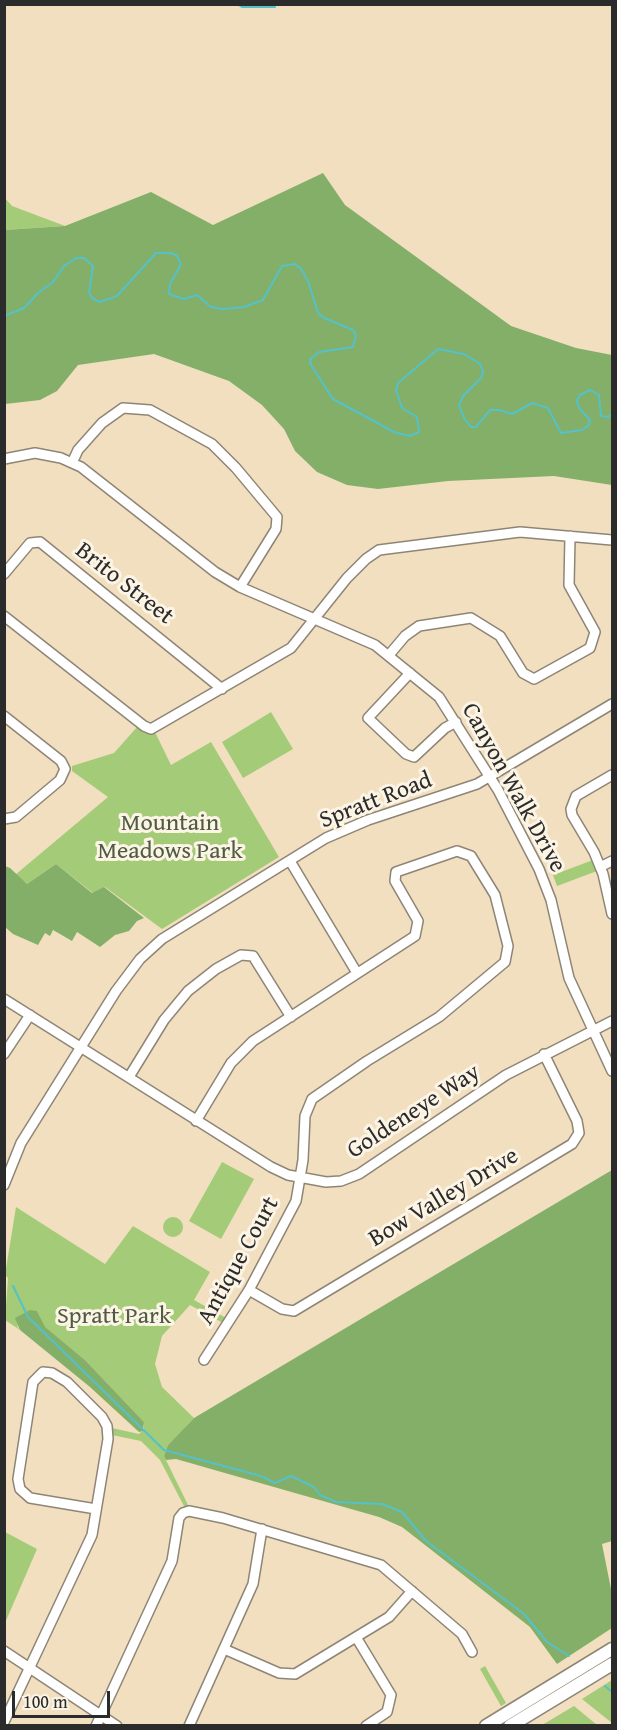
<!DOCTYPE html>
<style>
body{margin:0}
#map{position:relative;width:617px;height:1730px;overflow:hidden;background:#f1dfc0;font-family:"Gentium Book Plus",serif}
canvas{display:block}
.frame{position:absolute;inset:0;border:6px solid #2b2b2b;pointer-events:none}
.scale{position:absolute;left:12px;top:1691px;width:98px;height:27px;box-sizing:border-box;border:3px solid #2b2b2b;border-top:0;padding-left:8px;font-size:18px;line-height:21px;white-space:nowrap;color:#2b2b2b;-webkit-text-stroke:4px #fcf5e5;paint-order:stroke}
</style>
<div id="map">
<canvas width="617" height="1730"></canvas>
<div class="frame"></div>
<div class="scale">100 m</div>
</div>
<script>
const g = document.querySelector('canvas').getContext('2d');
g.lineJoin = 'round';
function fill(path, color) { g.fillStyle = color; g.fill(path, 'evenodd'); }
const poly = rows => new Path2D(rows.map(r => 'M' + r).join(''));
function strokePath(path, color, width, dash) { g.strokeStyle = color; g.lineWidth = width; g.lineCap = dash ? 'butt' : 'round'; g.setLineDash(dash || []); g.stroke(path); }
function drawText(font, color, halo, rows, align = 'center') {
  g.font = font + ' "Gentium Book Plus",serif'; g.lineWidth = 6; g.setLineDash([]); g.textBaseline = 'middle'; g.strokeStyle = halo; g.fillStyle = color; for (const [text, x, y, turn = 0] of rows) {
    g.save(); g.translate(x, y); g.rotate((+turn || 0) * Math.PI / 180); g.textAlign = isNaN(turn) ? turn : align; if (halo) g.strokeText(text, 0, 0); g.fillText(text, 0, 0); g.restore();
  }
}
const green = poly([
 [4,197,12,206,65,226,5,230],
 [271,712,293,749,243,778,222,742],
 [138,726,146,732,155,732,171,765,211,742,279,857,162,929,105,887,93,893,56,864,27,884,15,875,108,797,72,771,72,766,114,753],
 [593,860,597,871,557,886,553,875],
 [222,1162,254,1179,221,1239,189,1221],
 [16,1207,105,1264,133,1226,210,1272,194,1300,226,1318,223,1323,190,1305,162,1336,155,1364,162,1387,194,1418,168,1445,164,1456,189,1507,185,1508,160,1460,141,1441,112,1435,112,1428,139,1434,144,1429,144,1422,85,1360,44,1327,37,1311,17,1326,20,1330,5,1320,8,1278,5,1275],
 '163 1227a10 10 0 1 1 20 0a10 10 0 1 1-20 0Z',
 [5,1532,37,1549,5,1623],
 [485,1666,506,1703,501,1706,480,1669],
 [612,1680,612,1723,582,1699],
 [574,1706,597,1725,542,1725]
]);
const forest = poly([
 [323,173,345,205,511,326,576,348,612,355,612,485,554,476,448,481,378,489,347,485,317,472,295,451,284,429,262,405,229,381,154,354,78,365,57,391,40,400,5,404,5,230,65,226,151,192,213,225],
 [56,864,92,893,104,887,144,918,137,921,129,931,115,935,100,947,77,932,72,941,53,930,50,936,45,933,38,945,13,934,5,927,5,866,10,868,27,884],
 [612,1170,612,1541,602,1544,612,1594,612,1628,557,1664,530,1627,402,1527,379,1517,176,1459,166,1460,164,1456,168,1445,194,1418],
 [30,1310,37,1311,45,1327,85,1360,144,1422,143,1431,139,1432,90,1387,20,1330,15,1318]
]);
const stream = poly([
 [237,4,242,7,275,7],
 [4,316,24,308,38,293,53,282,64,266,76,258,84,258,93,266,89,293,93,299,100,302,117,296,156,253,171,253,177,256,181,264,170,284,169,294,184,299,197,295,211,307,223,309,244,307,263,300,282,266,295,264,301,269,308,281,318,313,324,318,353,330,356,335,353,347,319,352,310,359,311,365,333,399,394,432,410,436,419,432,417,417,402,408,396,390,398,383,438,349,464,354,480,364,483,371,482,377,463,396,459,405,464,418,471,427,476,427,490,410,500,410,512,414,532,403,548,408,561,433,582,430,589,425,590,420,579,408,577,401,580,395,590,390,599,395,601,416,608,417,612,414],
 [13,1286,28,1317,164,1450,261,1476,275,1483,291,1476,314,1487,320,1495,336,1502,382,1504,402,1512,426,1541,524,1614,547,1642,569,1656],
 [605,1686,612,1692]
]);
const minor = poly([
 [4,459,35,453,61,458,81,467,215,572,240,587,375,645,439,697,498,790,539,869,551,900,569,978,612,1071],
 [72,463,78,450,102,423,123,408,150,410,212,444,236,468,277,517,276,529,240,587],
 [4,574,30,543,40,542,222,689],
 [4,616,144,726,151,729,291,648,347,578,366,559,379,550,520,532,612,540],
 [389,655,405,636,419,626,471,618,500,636,523,673,534,679,590,648,595,632,569,585,570,536],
 [410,673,368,718,406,754,414,757,445,728,456,722],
 [4,716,61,761,65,769,60,780,16,817,4,819],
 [612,775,576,796,571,809,572,815,594,852,603,874,612,914],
 [290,861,357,973],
 [600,867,612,861],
 [4,999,271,1167,288,1175,326,1182,341,1181,359,1174,506,1075,612,1021],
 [4,1054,30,1015],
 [129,1077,164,1020,188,991,216,969,241,955,253,956,291,1017],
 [196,1121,231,1063,253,1041,415,936,418,921,395,881,396,872,457,851,471,856,495,895,508,946,505,962,439,1017,367,1061,312,1099,305,1116,303,1160,296,1201,249,1290,204,1360],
 [4,1185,21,1143,116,991,140,959,162,939,326,838,368,820,477,784,612,704],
 [249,1290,282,1309,294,1311,572,1144,579,1133,577,1121,544,1054],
 [356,1637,391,1695,387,1712,366,1726],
 [224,1649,279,1673,295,1674,389,1617,412,1591],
 [4,1651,117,1726],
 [4,1722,92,1535,108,1439,107,1426,102,1417,67,1382,52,1373,43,1372,33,1382,18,1479,20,1489,30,1498,96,1509],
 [96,1726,172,1561,179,1518,183,1513,189,1511,223,1518,381,1565,462,1634,472,1652],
 [189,1726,253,1584,262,1529]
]);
const major = poly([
 [486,1726,612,1649],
 [510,1726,612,1664]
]);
const streetNames = [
 ["Brito Street",124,584,38],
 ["Canyon Walk Drive",513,788,61],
 ["Spratt Road",376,801,-21],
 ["Goldeneye Way",414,1112,-33],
 ["Bow Valley Drive",444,1198,-31],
 ["Antique Court",239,1261,-61]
];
const parkNames = [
 ["Mountain",170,824],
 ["Meadows Park",170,852],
 ["Spratt Park",114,1317]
];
fill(green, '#a4cb77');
fill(forest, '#83af68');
strokePath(stream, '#54c2c8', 2);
strokePath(minor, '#8e8576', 12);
strokePath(major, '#8e8576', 15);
strokePath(minor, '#fff', 9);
strokePath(major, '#fff', 12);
drawText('24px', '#2b2b2b', '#fcf5e5', streetNames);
drawText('24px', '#4f5b42', '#fcf5e5', parkNames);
</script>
